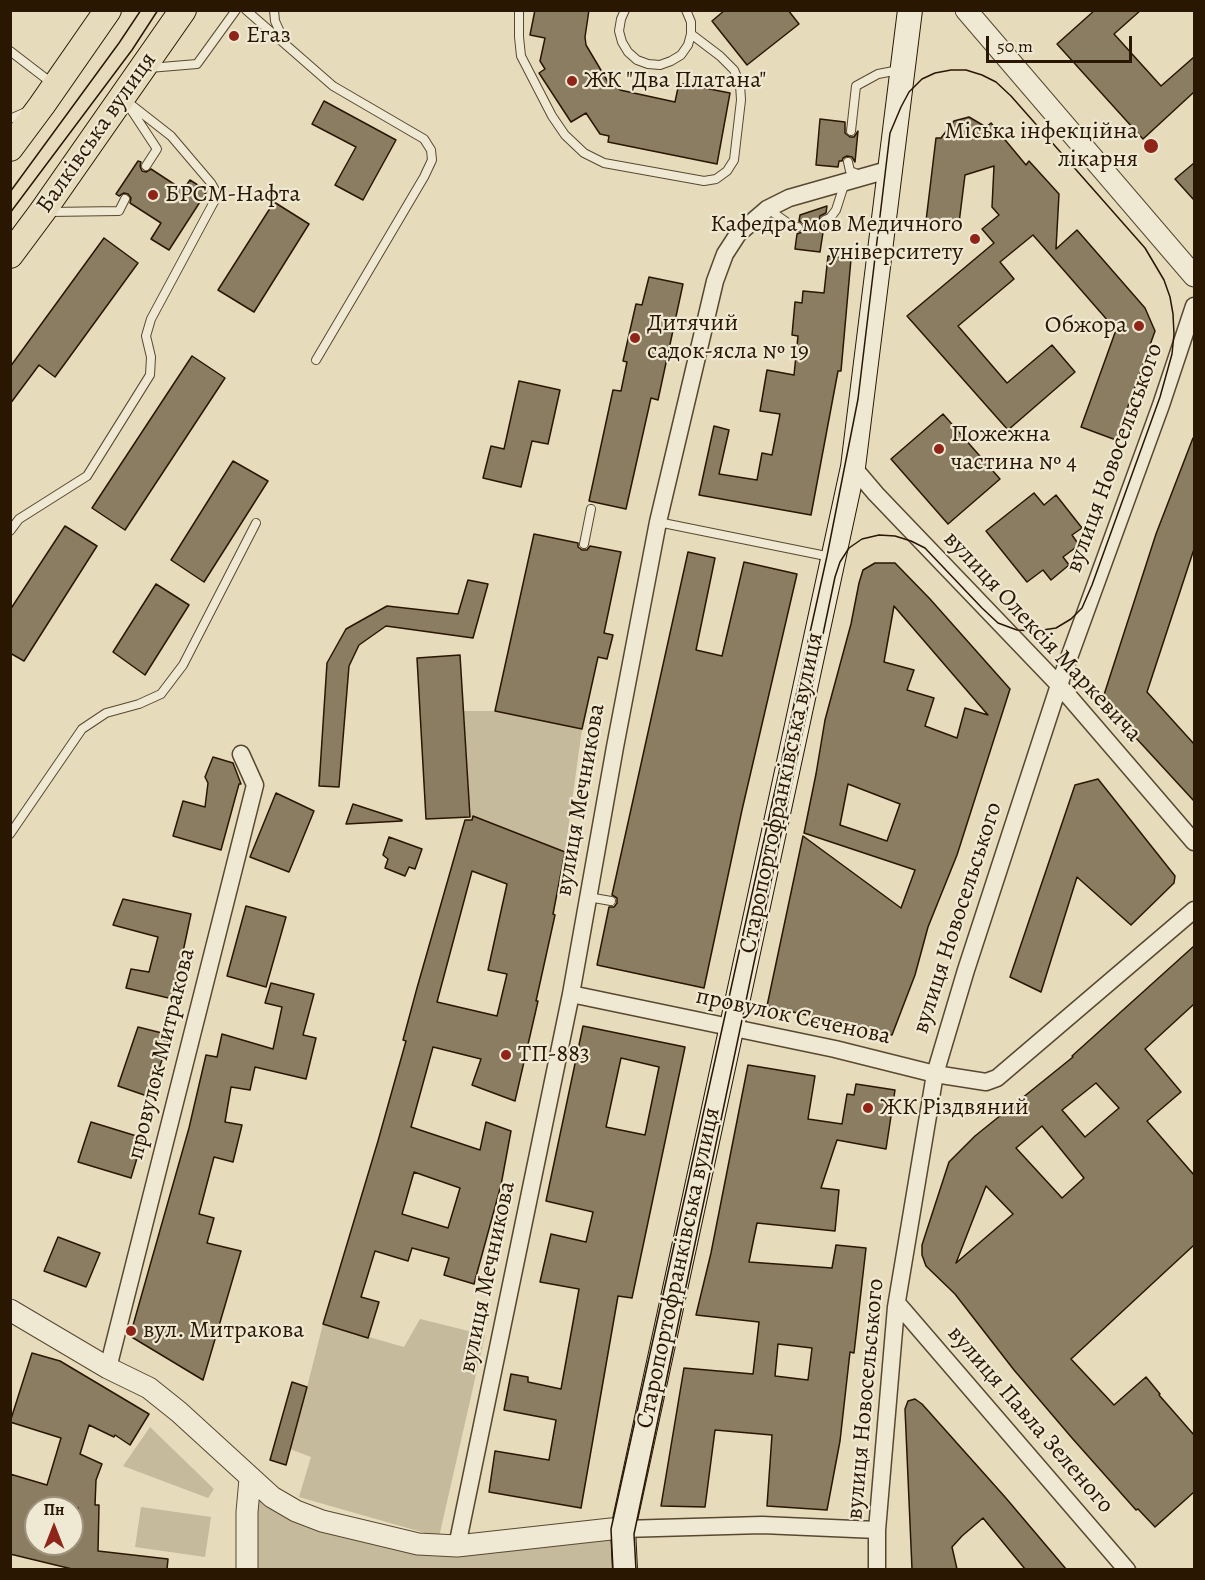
<!DOCTYPE html>
<meta charset="utf-8">
<style>
body{margin:0}
#map{position:relative;width:1205px;height:1580px;overflow:hidden;background:#e6dbbb;font-family:Alegreya,serif}
canvas{display:block}
.frame{position:absolute;inset:0;border:12px solid #291702;pointer-events:none}
.north{position:absolute;left:24px;top:1496px;width:60px;height:60px;box-sizing:border-box;background:#efe8d3;border:2px solid #a0947f;border-radius:50%;rotate:0deg;font-size:16px;font-weight:700;line-height:24px;text-align:center;color:#291702}
.north::after{content:'';display:block;margin:auto;width:21px;height:27px;background:#8f2418;clip-path:polygon(50% 0,100% 100%,50% 72%,0 100%)}
.scale{position:absolute;left:986px;top:36px;width:146px;height:27px;box-sizing:border-box;border:3px solid #291702;border-top:0;padding-left:8px;font-size:18px;line-height:21px;white-space:nowrap;color:#291702;-webkit-text-stroke:4px #efe8d3;paint-order:stroke}
</style>
<div id="map">
<canvas width="1205" height="1580"></canvas>
<div class="frame"></div>
<div class="north">Пн</div>
<div class="scale">50 m</div>
</div>
<script>
const g = document.querySelector('canvas').getContext('2d');
g.lineJoin = 'round';
function fill(path, color) { g.fillStyle = color; g.fill(path, 'evenodd'); }
const poly = rows => new Path2D(rows.map(r => 'M' + r).join(''));
function strokePath(path, color, width, dash) { g.strokeStyle = color; g.lineWidth = width; g.lineCap = dash ? 'butt' : 'round'; g.setLineDash(dash || []); g.stroke(path); }
function drawText(font, color, halo, rows, align = 'center') {
  g.font = font + ' Alegreya,serif'; g.lineWidth = 4.5; g.setLineDash([]); g.textBaseline = 'middle'; g.strokeStyle = halo; g.fillStyle = color; for (const [text, x, y, turn = 0] of rows) {
    g.save(); g.translate(x, y); g.rotate((+turn || 0) * Math.PI / 180); g.textAlign = isNaN(turn) ? turn : align; if (halo) g.strokeText(text, 0, 0); g.fillText(text, 0, 0); g.restore();
  }
}
const green = poly([
 [464,711,495,711,582,729,565,852,484,820,470,817],
 [420,1319,485,1335,439,1537,299,1497,311,1457,290,1449,305,1395,323,1324,404,1347],
 [150,1427,214,1489,208,1498,123,1466],
 [250,1479,272,1497,418,1544,610,1529,625,1570,247,1570],
 [141,1507,211,1517,205,1557,135,1547]
]);
const building = poly([
 [535,10,589,10,585,37,586,45,608,82,620,90,675,102,679,83,730,93,717,164,608,142,609,136,600,134,586,113,571,122,539,73,545,69,540,61,545,38,530,35,535,10],
 [725,10,788,10,799,24,747,65,712,21,725,10],
 [1095,10,1141,10,1114,34,1161,86,1194,57,1194,92,1143,139,1057,44,1095,10],
 [324,101,396,140,363,200,335,185,356,147,312,124,324,101],
 [969,117,986,127,991,123,1026,165,1029,161,1059,194,1056,249,1077,230,1145,308,1155,331,1116,440,1081,427,1116,330,1033,235,1000,262,1014,279,958,326,1007,383,1052,345,1075,372,1008,430,907,316,994,243,982,229,999,215,992,207,994,166,965,175,959,223,926,221,936,138,941,138,954,121,969,117],
 [820,119,845,122,845,133,850,137,854,137,858,131,855,162,852,157,847,156,843,158,842,161,839,161,838,167,816,165,820,119],
 [138,161,141,162,140,166,142,171,146,172,151,169,183,190,190,180,207,191,169,250,151,239,161,223,130,203,131,198,128,194,124,193,119,196,116,194,138,161],
 [1194,163,1194,200,1175,179,1194,163],
 [274,202,309,224,254,312,218,290,274,202],
 [827,206,826,213,820,216,819,220,821,225,824,226,820,252,795,249,797,234,802,232,804,228,803,223,799,221,800,215,827,206],
 [104,238,138,263,55,377,39,365,10,404,10,367,104,238],
 [828,256,851,259,841,371,838,371,811,515,699,495,714,426,729,430,719,474,757,480,762,453,772,455,780,414,760,411,767,370,794,375,798,336,792,335,795,302,802,303,803,291,824,293,828,256],
 [649,277,683,284,658,400,651,398,626,509,589,501,613,390,621,391,627,362,623,361,636,304,642,305,649,277],
 [192,356,225,378,125,530,92,508,192,356],
 [519,381,560,390,548,444,532,441,521,487,483,478,491,446,504,449,519,381],
 [943,414,1000,479,948,524,891,459,943,414],
 [1193,438,1194,438,1194,549,1147,692,1194,744,1194,801,1102,701,1156,534,1193,438],
 [233,461,268,481,204,582,171,560,233,461],
 [1034,493,1044,505,1056,495,1082,528,1072,535,1079,545,1063,557,1069,565,1051,580,1043,570,1027,582,986,531,1034,493],
 [65,526,97,546,24,661,10,653,10,610,65,526],
 [534,534,578,543,578,547,582,550,587,550,590,546,621,552,604,633,613,635,607,659,598,657,582,729,495,711,534,534],
 [688,552,715,558,696,650,722,656,744,562,797,574,742,810,704,988,597,965,609,907,614,907,617,903,617,898,612,895,688,552],
 [875,563,895,563,930,599,1010,689,957,855,928,927,915,975,892,1035,767,1006,803,836,901,908,915,870,804,833,816,774,825,720,851,624,859,583,863,570,875,563],
 [894,606,988,715,965,708,957,738,925,726,934,698,907,690,914,670,884,662,894,606],
 [848,784,900,804,887,841,840,825,848,784],
 [468,580,488,584,473,638,386,626,359,645,349,666,339,787,319,786,327,663,346,629,387,606,458,614,468,580],
 [156,584,189,605,145,675,113,652,156,584],
 [460,655,470,817,426,819,417,658,460,655],
 [213,757,233,763,241,784,239,784,221,850,173,836,183,801,205,807,208,783,205,777,213,757],
 [1098,779,1175,876,1174,883,1131,925,1077,877,1041,992,1010,977,1075,785,1098,779],
 [276,793,314,811,289,872,250,857,276,793],
 [353,804,402,820,402,821,346,824,353,804],
 [473,816,565,852,553,914,555,915,536,1001,538,1001,515,1101,472,1085,481,1059,433,1047,411,1127,480,1150,486,1122,511,1131,501,1185,474,1284,444,1275,449,1258,412,1248,408,1261,375,1251,361,1297,379,1302,368,1338,323,1324,378,1141,406,1041,403,1040,417,988,465,820,472,820,473,816],
 [472,871,507,884,488,970,507,974,497,1016,437,1002,472,871],
 [414,1172,460,1188,448,1228,402,1214,414,1172],
 [389,837,422,849,415,869,409,867,405,876,385,868,388,859,383,855,389,837],
 [123,899,191,914,173,999,126,988,131,969,149,972,158,937,113,925,123,899],
 [246,906,286,917,266,987,227,976,246,906],
 [1194,946,1194,1004,1145,1049,1181,1092,1147,1121,1194,1175,1194,1245,1071,1359,1114,1405,1146,1377,1160,1394,1159,1395,1194,1435,1194,1492,1155,1527,1138,1509,1136,1510,1072,1438,1014,1370,955,1294,926,1266,922,1255,922,1245,949,1162,975,1136,1073,1057,1072,1056,1194,946],
 [1096,1083,1119,1108,1085,1137,1062,1110,1096,1083],
 [1042,1126,1084,1178,1062,1198,1016,1148,1042,1126],
 [986,1186,1013,1214,956,1263,986,1186],
 [271,983,314,994,303,1035,316,1038,306,1079,255,1067,250,1090,231,1087,225,1122,242,1125,233,1162,214,1157,199,1214,214,1218,207,1243,241,1251,203,1380,130,1336,189,1128,206,1055,217,1057,222,1034,273,1049,282,1007,265,1003,271,983],
 [583,1026,685,1047,632,1298,618,1296,581,1508,489,1492,495,1451,549,1460,556,1420,504,1410,511,1374,528,1377,528,1382,561,1389,579,1289,540,1282,551,1234,586,1242,593,1212,546,1201,583,1026],
 [621,1058,659,1067,645,1135,606,1127,621,1058],
 [138,1027,170,1035,150,1097,118,1086,138,1027],
 [748,1065,815,1076,808,1119,842,1124,847,1094,854,1095,856,1084,895,1090,886,1149,837,1140,821,1188,839,1190,835,1231,757,1223,749,1262,832,1268,836,1245,866,1248,854,1353,850,1352,840,1441,827,1510,767,1506,772,1435,715,1430,705,1507,661,1506,684,1368,753,1374,759,1322,696,1315,711,1253,748,1065],
 [778,1344,812,1348,808,1380,775,1376,778,1344],
 [91,1122,143,1138,131,1178,78,1162,91,1122],
 [58,1237,100,1253,86,1287,44,1271,58,1237],
 [32,1353,60,1361,149,1414,130,1445,115,1435,114,1437,89,1425,80,1454,102,1464,96,1480,95,1505,99,1505,98,1551,168,1559,167,1569,72,1569,10,1554,10,1474,47,1485,61,1438,10,1422,32,1353],
 [36,1508,78,1508,77,1544,36,1544,36,1508],
 [292,1382,307,1387,286,1465,270,1460,292,1382],
 [915,1399,922,1404,1005,1497,1066,1569,1025,1569,983,1518,962,1536,952,1547,957,1569,912,1569,905,1409,908,1401,915,1399]
]);
const service = poly([
 [246,10,333,86,424,139,431,150,432,160,424,177,316,360],
 [274,10,275,21,285,43],
 [519,10,519,37,521,56,552,116,565,135,584,153,604,163,704,181,716,179,727,171,734,160,741,100,740,84,734,70,720,56,691,34],
 [625,10,621,19,619,31,622,42,628,52,637,60,648,64,660,65,671,61,681,55,688,45,691,34,691,22,686,10],
 [10,51,53,84],
 [149,68,197,64,236,10],
 [128,105,157,149,146,166],
 [10,119,28,111],
 [851,131,856,86,878,74,899,70],
 [848,162,850,171,860,175],
 [768,209,795,228,798,227],
 [49,212,119,211,125,199],
 [825,220,830,218,836,210,845,182],
 [658,522,831,557],
 [10,531,19,519,87,476,150,375,151,357,146,336,151,319,216,198,215,190,211,183,171,136,125,100],
 [584,544,591,509],
 [10,834,82,729,106,713,139,704,161,694,183,665,256,523],
 [588,897,611,901]
]);
const minor = poly([
 [853,467,876,494,1059,685,1194,842],
 [571,994,835,1049,935,1074,986,1082,997,1078,1194,910],
 [897,1303,1127,1570],
 [108,1368,255,785,241,754],
 [623,1529,762,1525,877,1530],
 [457,1546,571,994,615,747,658,522,715,281,725,254,738,234,767,209,789,198,891,169],
 [877,1570,877,1530,896,1307,935,1074,966,970,1059,685,1161,405,1194,306]
]);
const tertiary = poly([
 [966,10,1194,276],
 [10,1310,108,1368,149,1388,179,1412,272,1497,296,1511,322,1521,418,1544,457,1546,611,1529,623,1529],
 [247,1570,247,1512,250,1479]
]);
const secondary = poly([
 [625,1570,623,1529,853,467,910,10]
]);
const primary = poly([
 [10,148,42,105,108,10],
 [10,255,42,212,183,10]
]);
const tram = poly([
 [10,192,119,43,141,10],
 [10,213,132,50,158,10],
 [613,1570,611,1529,827,556,858,399,890,133,901,107,909,92,922,79,935,73,951,70,966,70,982,75,996,82,1011,96,1145,248,1164,280,1170,297,1173,314,1174,334,1172,354,1160,397,1092,585,1082,608,1071,619,1056,628,1036,631,1017,630,998,623,982,608,925,548,911,541,895,536,879,535,862,539,849,548,840,562,835,577,634,1534,636,1570]
]);
const markers = [
 [234,36,6,"#8f2418"],
 [572,81,6,"#8f2418"],
 [1151,146,8,"#8f2418"],
 [153,195,6,"#8f2418"],
 [975,239,6,"#8f2418"],
 [1139,326,6,"#8f2418"],
 [635,338,6,"#8f2418"],
 [939,449,6,"#8f2418"],
 [506,1055,6,"#8f2418"],
 [868,1108,6,"#8f2418"],
 [131,1331,6,"#8f2418"]
];
const poiNames = [
 ["Егаз",246,36],
 ["ЖК \"Два Платана\"",584,81],
 ["Міська інфекційна",1138,132,"right"],
 ["лікарня",1138,160,"right"],
 ["БРСМ-Нафта",165,195],
 ["Кафедра мов Медичного",963,225,"right"],
 ["університету",963,253,"right"],
 ["Дитячий",647,324],
 ["садок-ясла № 19",647,352],
 ["Обжора",1127,326,"right"],
 ["Пожежна",951,435],
 ["частина № 4",951,463],
 ["ТП-883",518,1055],
 ["ЖК Різдвяний",880,1108],
 ["вул. Митракова",143,1331]
];
const streetNames = [
 ["Балківська вулиця",97,133,-55],
 ["вулиця Новосельського",1115,458,-70],
 ["вулиця Олексія Маркевича",1042,637,47],
 ["Старопортофранківська вулиця",782,793,-78],
 ["вулиця Мечникова",581,800,-80],
 ["вулиця Новосельського",958,918,-72],
 ["провулок Сєченова",793,1017,12],
 ["провулок Митракова",162,1054,-76],
 ["Старопортофранківська вулиця",679,1268,-78],
 ["вулиця Мечникова",488,1277,-78],
 ["вулиця Новосельського",866,1399,-85],
 ["вулиця Павла Зеленого",1030,1420,49]
];
fill(green, '#c6ba9c');
fill(building, '#8b7d62');
strokePath(building, '#291702', 1.5);
strokePath(service, '#584830', 10);
strokePath(minor, '#584830', 19);
strokePath(tertiary, '#584830', 23);
strokePath(secondary, '#291702', 26);
strokePath(primary, '#291702', 28);
strokePath(service, '#efe8d3', 8);
strokePath(minor, '#efe8d3', 16);
strokePath(tertiary, '#efe8d3', 21);
strokePath(secondary, '#efe8d3', 24);
strokePath(primary, '#e6dbbb', 26);
strokePath(tram, '#291702', 1.5);
for (const [x, y, r, color] of markers) { const dot = new Path2D(); dot.arc(x, y, r, 0, 2 * Math.PI); g.fillStyle = color; g.fill(dot); strokePath(dot, '#efe8d3', 2); }
drawText('24px', '#291702', '#efe8d3', poiNames, 'left');
drawText('24px', '#291702', '#efe8d3', streetNames);
</script>
